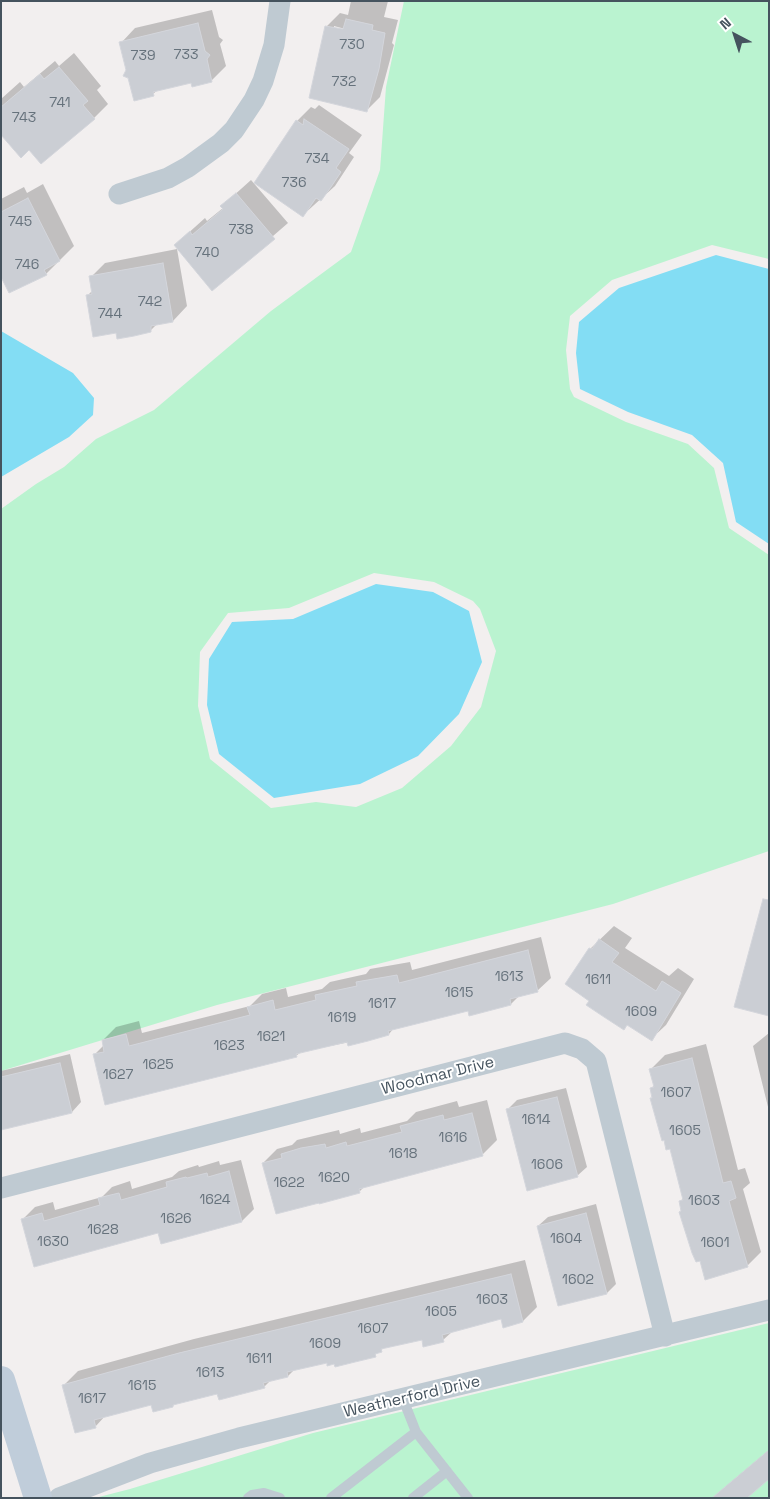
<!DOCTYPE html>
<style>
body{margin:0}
#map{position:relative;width:770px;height:1499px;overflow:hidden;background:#f2efef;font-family:"Space Grotesk",sans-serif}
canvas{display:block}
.frame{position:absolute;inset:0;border:2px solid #45535e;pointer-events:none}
.north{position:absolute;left:710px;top:10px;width:50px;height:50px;-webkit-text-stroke:4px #fff;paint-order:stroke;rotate:320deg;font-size:14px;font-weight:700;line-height:20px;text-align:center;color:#45535e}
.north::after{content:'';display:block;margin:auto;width:18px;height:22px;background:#45535e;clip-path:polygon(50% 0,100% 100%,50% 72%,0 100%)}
</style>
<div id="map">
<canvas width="770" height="1499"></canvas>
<div class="frame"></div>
<div class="north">N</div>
</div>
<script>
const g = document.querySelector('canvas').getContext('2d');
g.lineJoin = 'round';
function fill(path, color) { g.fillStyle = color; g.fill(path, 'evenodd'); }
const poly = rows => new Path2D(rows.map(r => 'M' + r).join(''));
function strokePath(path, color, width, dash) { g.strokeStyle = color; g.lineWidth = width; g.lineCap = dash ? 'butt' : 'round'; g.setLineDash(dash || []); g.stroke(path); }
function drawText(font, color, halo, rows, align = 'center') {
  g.font = font + ' "Space Grotesk",sans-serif'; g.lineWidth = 4; g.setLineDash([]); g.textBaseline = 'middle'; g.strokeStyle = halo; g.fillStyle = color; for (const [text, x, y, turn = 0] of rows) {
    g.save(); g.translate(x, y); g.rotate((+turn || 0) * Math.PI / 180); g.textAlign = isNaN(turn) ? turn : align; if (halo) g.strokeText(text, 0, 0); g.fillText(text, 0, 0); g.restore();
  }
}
const green = poly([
 [404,1,769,1,769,259,712,245,612,280,570,316,566,350,570,389,574,397,626,422,688,444,714,468,729,528,769,555,769,851,613,904,217,1005,1,1071,1,509,36,484,64,467,96,439,154,410,271,311,351,252,380,170,386,87],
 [374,573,434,582,473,601,480,609,496,651,481,707,451,746,402,788,356,807,316,802,271,808,210,759,198,706,200,652,228,613,289,608],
 [769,1323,769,1498,95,1498,130,1489,313,1433]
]);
const water = poly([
 [716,255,769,269,769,544,736,522,723,463,692,435,628,412,580,389,576,353,579,322,619,288],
 [1,331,73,373,94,398,93,415,69,437,1,477],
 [376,584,433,592,469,611,482,662,459,714,418,756,360,784,274,798,219,754,207,705,209,659,232,622,293,619]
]);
const shadow = poly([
 [351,1,388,1,384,17,398,20,392,43,394,45,380,97,367,110,310,98,327,26,340,13,348,15],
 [334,26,349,30,334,29],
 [212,10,219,37,223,40,220,44,226,66,211,81,192,81,159,89,153,94,127,71,121,43,135,28],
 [74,53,101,86,97,90,108,104,94,118,29,149,1,133,1,99,20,82,24,87,55,61,59,66],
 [319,105,362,135,349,153,354,157,335,186,303,215,297,121,311,107,315,109],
 [251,180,288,223,212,289,175,245,205,218,207,221,223,208,222,206],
 [43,184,74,246,46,274,1,275,1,199,24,187,27,193],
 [177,249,187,306,173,321,158,323,151,330,117,331,88,295,93,290,91,277,105,263],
 [614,926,632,938,625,948,669,976,678,968,694,979,666,1025,651,1039,628,1024,624,1028,591,1000,590,949],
 [541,937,551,978,537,991,519,996,511,1004,469,1009,394,1028,389,1034,301,1052,296,1056,94,1055,104,1045,103,1040,116,1027,139,1021,142,1033,250,1006,262,994,286,988,288,997,322,989,330,982,366,974,370,969,410,962,412,970],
 [769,1033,769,1111,753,1046],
 [706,1044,738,1170,745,1168,750,1183,743,1189,761,1252,747,1266,701,1260,683,1210,680,1202,683,1198,671,1148,651,1088,655,1085,651,1069,665,1055],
 [70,1054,81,1102,72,1112,1,1129,1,1071],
 [566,1088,587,1167,577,1176,507,1110,517,1100],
 [487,1100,497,1140,482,1155,365,1186,359,1192,263,1163,277,1149,292,1145,297,1140,339,1130,340,1134,360,1128,361,1133,407,1121,416,1112,457,1101,459,1107],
 [241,1160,254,1209,242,1221,162,1242,159,1232,23,1219,35,1207,53,1202,55,1210,102,1197,112,1187,130,1181,132,1189,172,1177,179,1171,198,1165,199,1167,219,1161,220,1165],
 [596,1204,616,1284,607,1293,538,1226,548,1217],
 [525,1260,537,1307,523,1321,502,1318,453,1331,443,1340,422,1338,385,1347,375,1355,335,1363,328,1361,294,1370,288,1376,272,1379,264,1387,218,1393,175,1403,173,1406,152,1403,106,1415,95,1427,64,1385,78,1371,194,1339],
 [769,1450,769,1477,715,1496,725,1487]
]);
const building = poly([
 [346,19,373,25,372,30,385,33,379,69,367,112,309,98,325,26,343,29,346,19],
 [198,23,205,51,210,55,207,59,212,82,192,87,191,83,153,92,154,96,134,101,128,78,123,76,126,70,119,42,198,23],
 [59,67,88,101,83,105,95,119,41,164,29,150,21,158,1,135,1,107,40,74,44,79,59,67],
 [304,119,349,149,336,168,341,172,331,187,321,201,316,198,303,217,254,183,296,120,303,125,304,119],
 [236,193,275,239,212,291,174,245,190,231,192,235,223,209,220,206,236,193],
 [28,198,60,261,44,270,47,275,9,293,1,277,1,212,28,198],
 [163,263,173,322,151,326,151,332,134,336,117,339,116,333,93,337,86,295,92,294,89,276,163,263],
 [763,899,769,900,769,1016,734,1007,763,899],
 [599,939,619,953,612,962,656,991,662,981,681,993,652,1041,627,1025,624,1030,604,1017,586,1005,589,1001,565,984,589,948,592,949,599,939],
 [528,950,538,992,510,999,511,1005,469,1016,468,1011,388,1031,389,1035,368,1041,348,1046,347,1042,296,1054,297,1057,105,1105,93,1054,104,1052,102,1040,126,1034,129,1046,250,1015,247,1007,273,1000,275,1010,316,1000,315,995,357,986,356,982,397,975,399,983,528,950],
 [692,1058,723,1183,731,1181,736,1198,729,1201,748,1267,705,1280,700,1261,696,1262,692,1253,679,1212,681,1211,679,1201,683,1200,670,1149,666,1150,664,1140,662,1141,650,1098,652,1098,650,1088,654,1087,649,1069,692,1058],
 [60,1063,72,1113,1,1130,1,1077,60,1063],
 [557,1097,578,1177,527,1191,506,1109,557,1097],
 [472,1113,483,1156,359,1189,360,1193,319,1204,319,1203,276,1214,262,1163,282,1158,281,1154,301,1148,325,1144,326,1148,346,1142,347,1146,402,1132,400,1126,443,1115,444,1120,472,1113],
 [229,1171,242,1222,161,1244,158,1233,34,1267,21,1219,42,1213,44,1221,100,1205,98,1198,119,1193,121,1200,167,1187,166,1182,186,1177,187,1178,207,1173,208,1177,229,1171],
 [586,1213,607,1294,558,1306,537,1226,586,1213],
 [511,1274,523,1322,503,1328,501,1319,442,1335,444,1342,423,1347,422,1340,381,1349,382,1352,375,1354,376,1357,355,1362,335,1367,334,1364,327,1366,327,1363,287,1372,288,1377,263,1383,265,1388,219,1400,217,1394,173,1405,173,1407,153,1412,151,1405,94,1420,96,1428,75,1433,62,1385,179,1353,511,1274],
 [769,1450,769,1479,747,1498,712,1498,769,1450]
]);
const lane = poly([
 [416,1432,468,1498],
 [248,1498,252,1495,264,1493,280,1498],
 [331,1498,416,1432,403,1399],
 [413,1498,447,1471]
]);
const street = poly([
 [119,194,168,178,188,167,221,143,234,130,254,100,263,81,274,45,280,1],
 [1,1188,565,1043,582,1049,596,1061,665,1336],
 [59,1498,150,1463,239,1438,769,1310]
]);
const secondary = poly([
 [1,1380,38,1498]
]);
const numberNames = [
 ["730",352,45],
 ["733",186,55],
 ["739",143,56],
 ["732",344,82],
 ["741",60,103],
 ["743",24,118],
 ["734",317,159],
 ["736",294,183],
 ["745",20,222],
 ["738",241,230],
 ["740",207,253],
 ["746",27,265],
 ["742",150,302],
 ["744",110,314],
 ["1613",509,977],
 ["1611",598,980],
 ["1615",459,993],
 ["1617",382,1004],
 ["1609",641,1012],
 ["1619",342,1018],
 ["1621",271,1037],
 ["1623",229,1046],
 ["1625",158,1065],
 ["1627",118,1075],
 ["1607",676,1093],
 ["1614",536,1120],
 ["1605",685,1131],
 ["1616",453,1138],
 ["1618",403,1154],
 ["1606",547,1165],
 ["1620",334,1178],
 ["1622",289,1183],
 ["1624",215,1200],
 ["1603",704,1201],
 ["1626",176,1219],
 ["1628",103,1230],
 ["1604",566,1239],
 ["1630",53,1242],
 ["1601",715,1243],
 ["1602",578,1280],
 ["1603",492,1300],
 ["1605",441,1312],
 ["1607",373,1329],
 ["1609",325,1344],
 ["1611",259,1359],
 ["1613",210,1373],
 ["1615",142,1386],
 ["1617",92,1399]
];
const streetNames = [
 ["Woodmar Drive",438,1076,-14],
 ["Weatherford Drive",412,1397,-13]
];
fill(green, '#baf3d0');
fill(water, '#83ddf4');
fill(shadow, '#0003');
fill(building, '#cbced4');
strokePath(building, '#d3d5db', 1);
strokePath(lane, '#bfcad2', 10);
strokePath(street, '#bfcad2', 21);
strokePath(secondary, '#c0cdda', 28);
drawText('14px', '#66727c', null, numberNames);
drawText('16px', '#45535e', '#fff', streetNames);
</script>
